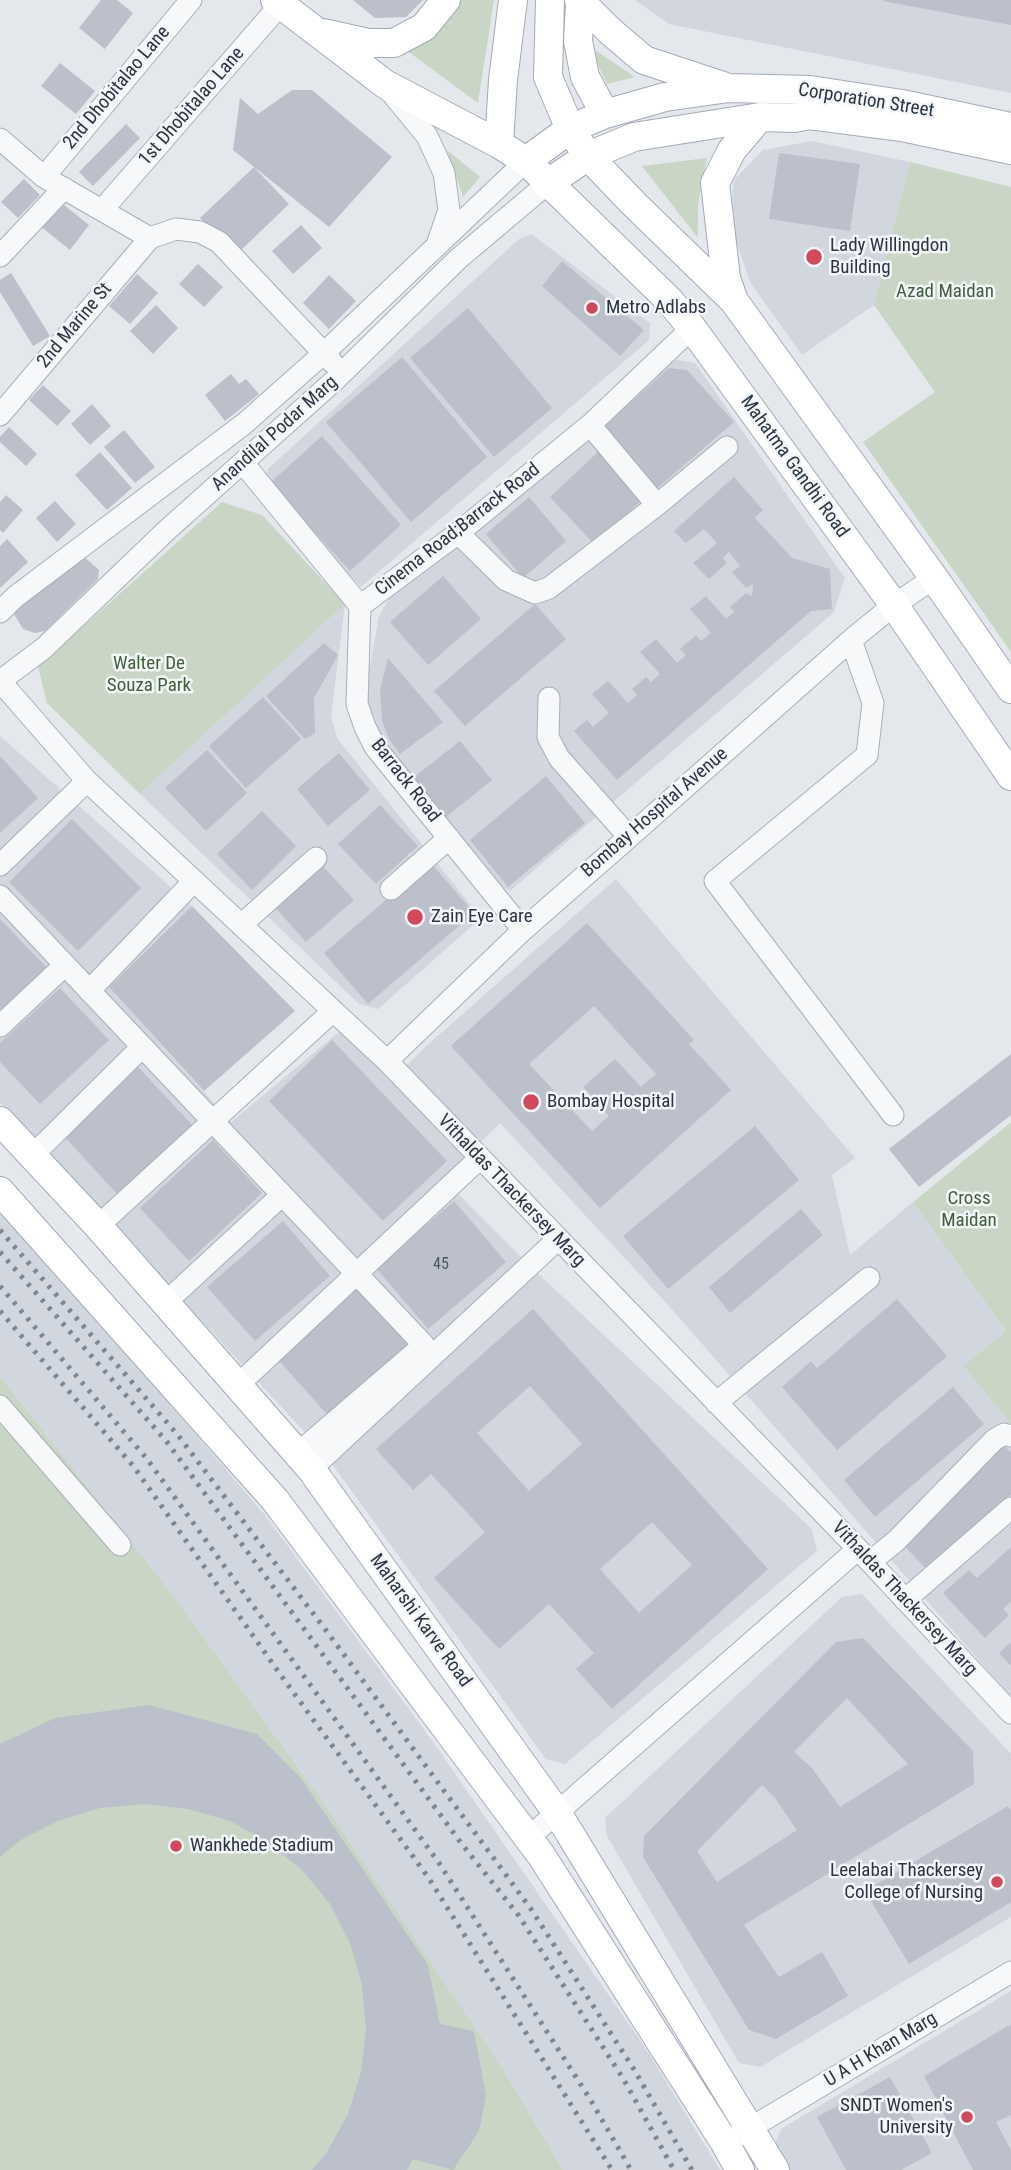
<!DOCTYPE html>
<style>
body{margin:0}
canvas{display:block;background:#e4e7ec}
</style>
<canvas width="1011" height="2170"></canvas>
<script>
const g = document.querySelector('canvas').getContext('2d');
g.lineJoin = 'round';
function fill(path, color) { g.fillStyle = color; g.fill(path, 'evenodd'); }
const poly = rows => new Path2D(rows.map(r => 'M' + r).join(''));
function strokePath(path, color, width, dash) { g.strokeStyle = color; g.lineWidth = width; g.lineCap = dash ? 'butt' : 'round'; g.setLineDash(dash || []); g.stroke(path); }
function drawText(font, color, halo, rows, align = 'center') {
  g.font = font + ' "Roboto Condensed",sans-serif'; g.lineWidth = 5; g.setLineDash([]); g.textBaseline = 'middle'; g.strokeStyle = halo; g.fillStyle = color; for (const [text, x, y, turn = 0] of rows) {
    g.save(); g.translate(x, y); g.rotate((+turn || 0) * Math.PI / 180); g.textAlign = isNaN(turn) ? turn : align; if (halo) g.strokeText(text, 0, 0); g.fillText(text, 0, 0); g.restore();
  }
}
const built = poly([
 [635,0,1011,0,1011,93,669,24],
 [812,141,910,162,874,305,802,355,751,284,732,230,733,181,763,150],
 [531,234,650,323,649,340,361,587,265,488,268,469,519,239],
 [672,359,695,363,845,578,834,612,510,891,496,884,371,733,363,705,379,616,398,583],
 [345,604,331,716,337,738,481,918,378,1009,359,1004,140,794],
 [0,736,192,906,109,987,231,1122,340,1031,392,1081,424,1048,616,879,855,1158,832,1175,850,1255,913,1202,1006,1331,963,1366,1011,1424,1011,1697,668,1305,500,1123,355,1263,450,1186,531,1267,812,1529,817,1551,565,1764,546,1759,324,1453,0,1103],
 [0,1206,264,1514,431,1739,648,2052,720,2170,563,2170,501,2066,318,1795,172,1594,0,1376],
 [862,1594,1011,1754,1011,1917,760,2067,739,2063,607,1836,605,1818,842,1597],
 [1011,1991,1011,2170,789,2170,774,2146,781,2129]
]);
const green = poly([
 [456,0,494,0,478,103,402,47],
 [589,46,635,77,607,84],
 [447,150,480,177,463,197],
 [707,158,698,203,698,238,642,166],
 [910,162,1011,187,1011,652,863,442,935,392,874,305],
 [222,502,262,515,345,604,140,794,47,703,38,667],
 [1011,1122,1011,1424,963,1366,1006,1331,913,1202],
 [0,1376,172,1594,318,1795,501,2066,563,2170,0,2170]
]);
const building = poly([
 [101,0,117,0,133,13,105,49,79,28],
 [353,0,423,0,406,17,375,18],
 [883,0,1011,0,1011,25,883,1],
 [60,63,95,91,76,114,41,86],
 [292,90,312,90,392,157,329,227,233,150,240,98,258,114],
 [126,124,140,138,93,186,79,172],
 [779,153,860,164,850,231,769,219],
 [254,167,289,204,236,255,200,218],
 [24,179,40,195,18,218,1,202],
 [59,201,89,225,70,250,39,225],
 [301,225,322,248,293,274,272,251],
 [562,261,644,330,620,356,542,286],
 [198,264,223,287,204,307,179,284],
 [11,273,50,336,33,346,0,292,0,280],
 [137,274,158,293,130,324,109,306],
 [329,275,356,301,329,329,303,303],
 [156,305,178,328,153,354,130,331],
 [468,308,552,408,494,457,410,358],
 [402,357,487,457,411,522,326,422],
 [669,368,687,370,734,422,654,491,601,429],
 [231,374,239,384,246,379,259,394,225,421,205,395],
 [43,385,71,411,57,426,29,400],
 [92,404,111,426,90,445,71,424],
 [9,427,37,454,26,466,0,442,0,437],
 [124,430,155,467,135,483,104,447],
 [322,436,401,525,350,571,270,483],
 [100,452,132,488,107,510,75,475],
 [598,452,642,500,594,544,550,497],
 [734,477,763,510,755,518,792,558,830,569,832,609,811,611,617,780,574,731,587,720,593,727,609,713,592,694,608,681,628,703,637,695,632,689,646,677,651,682,660,674,640,652,656,639,677,663,686,655,680,649,696,635,701,641,711,633,690,609,706,596,726,619,734,612,730,607,746,593,752,596,753,584,746,588,732,572,740,566,729,552,723,558,727,563,709,579,693,563,717,543,704,529,686,543,674,531],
 [6,495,23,510,3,533,0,530,0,502],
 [529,497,566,541,523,578,486,534],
 [55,501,76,524,57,542,36,518],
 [7,539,28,562,0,588,0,546],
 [82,555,99,570,98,579,45,631,35,633,23,629,14,614,17,603],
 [443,576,481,619,428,665,390,622],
 [535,604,566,639,465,726,434,691],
 [324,643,338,655,314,698,315,733,305,739,266,696],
 [388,658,443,722,400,754,389,739,382,721,380,690],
 [263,697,301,739,246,788,209,746],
 [460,741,492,780,446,817,413,778],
 [207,750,247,793,206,831,165,788],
 [339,753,370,790,328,826,297,789],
 [0,756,38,798,0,833],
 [546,776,585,823,508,887,470,840],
 [380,805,418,846,376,884,338,844],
 [262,811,296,846,252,890,217,854],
 [72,819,141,888,78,951,9,882],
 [430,862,474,913,368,1004,324,953],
 [320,863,354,900,306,942,273,905],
 [192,906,295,1011,204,1091,109,987],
 [0,919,46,967,0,1011],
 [587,923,694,1040,689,1044,731,1090,600,1208,451,1046],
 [594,1006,656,1074,641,1087,615,1059,583,1087,609,1116,592,1131,529,1064],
 [60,988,109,1040,40,1104,0,1062,0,1043],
 [332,1040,447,1161,383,1221,269,1101],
 [1011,1054,1011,1115,919,1187,889,1149],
 [138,1067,193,1126,118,1195,63,1135],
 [755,1126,799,1180,668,1289,623,1236],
 [213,1140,262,1193,189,1261,140,1208],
 [454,1201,506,1262,428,1329,376,1268],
 [801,1209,823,1235,730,1313,709,1287],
 [283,1221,330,1276,255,1341,207,1287],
 [355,1285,412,1350,332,1420,275,1356],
 [897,1299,947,1356,837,1450,782,1387,811,1361,817,1368],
 [533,1309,768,1569,612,1709,576,1669,594,1653,549,1604,499,1649,434,1578,485,1532,431,1474,413,1490,376,1449],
 [530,1386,582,1444,529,1491,477,1433],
 [652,1522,692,1565,639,1613,600,1569],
 [953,1387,984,1424,875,1517,844,1480],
 [1003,1444,1011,1453,1011,1494,927,1570,902,1543],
 [1011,1547,1011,1601,1003,1609,1009,1615,985,1638,943,1593,969,1570,977,1578],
 [863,1638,973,1751,974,1784,744,1925,779,1977,822,1952,848,1996,776,2039,749,2030,643,1857,644,1836,836,1642],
 [847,1698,908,1764,840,1807,812,1768,794,1752],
 [762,1785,775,1798,797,1830,717,1882,697,1851],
 [1011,1642,1011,1666,999,1653],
 [149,1705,257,1734,300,1777,428,1965,440,2024,474,2031,486,2096,479,2131,453,2170,413,2159,407,2170,312,2170,327,2152,348,2114,361,2072,366,2029,362,1985,350,1943,330,1904,302,1870,268,1842,230,1821,188,1809,144,1804,100,1808,58,1821,19,1841,0,1857,0,1744,55,1718],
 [1008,1806,1011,1811,1011,1902,909,1964,865,1891],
 [1011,2024,1011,2115,996,2122,1011,2150,1011,2170,973,2170,924,2076],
 [890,2077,932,2153,901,2170,846,2170,817,2117]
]);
const minor = poly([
 [389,90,427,136,444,173,449,210,437,245],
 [0,139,44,177,150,238,176,229,200,232,219,242,332,362],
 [44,177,191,0],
 [103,209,280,5],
 [0,256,64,188],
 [0,415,150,238],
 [590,425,657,505],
 [243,463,360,606],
 [458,533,506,580,535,593,549,588,657,505,727,447],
 [360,606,458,533,590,425,692,328],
 [360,606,357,704,365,727,375,747,523,930],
 [0,612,15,597,244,424,324,353,526,161],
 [851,640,873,703,867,755,715,881,893,1115],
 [0,681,87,781,387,1061,858,1549,1011,1713],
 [0,681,44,648,167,530,335,380,458,259,547,184],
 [549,698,548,737,559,758,629,837],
 [0,865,87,781],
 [391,889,449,838],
 [0,896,424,1345,297,1454],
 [241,925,316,858],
 [89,991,194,881],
 [0,1026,65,965],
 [387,1061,523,930,629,837,851,640,894,605,934,578],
 [32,1156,142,1047],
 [98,1226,333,1011],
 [165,1303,282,1195],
 [239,1384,480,1158],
 [716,1403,869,1278],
 [0,1406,120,1545],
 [311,1469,558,1239],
 [870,1562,896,1541,994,1440,1004,1434,1011,1436],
 [905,1600,1011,1508],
 [528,1838,858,1549],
 [737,2136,1011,1972]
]);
const major = poly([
 [275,0,385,84,499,144,526,161,669,300,692,328,894,605,1011,776],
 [550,0,548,77,570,129,588,156,634,204,734,301,934,578,1011,689],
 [579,0,610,31,644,60,723,86],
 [580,3,578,41,585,77,605,114],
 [323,33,368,43,394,43,424,27,446,0],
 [499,144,503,80,513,0],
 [526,161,570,129,605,114,665,97,729,88,810,90,902,104,1011,127],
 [547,184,588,156,634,137,760,117,794,118,809,115,902,127,1011,150],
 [734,301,726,278,715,183,732,150,760,117],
 [0,1121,98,1226,311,1469,558,1814,775,2170],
 [0,1191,275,1500,541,1855,725,2143,740,2170]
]);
const rail = poly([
 [0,1230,177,1434,328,1633,531,1909,635,2071,692,2170],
 [0,1252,167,1442,461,1843,519,1916,624,2080,674,2170],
 [0,1286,147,1459,439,1863,590,2099,631,2170],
 [0,1311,134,1467,280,1674,428,1877,612,2170]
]);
const markers = [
 [814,257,9,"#d1495b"],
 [592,308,7,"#d1495b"],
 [415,917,9,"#d1495b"],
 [531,1102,9,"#d1495b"],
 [176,1846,7,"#d1495b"],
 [997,1882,7,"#d1495b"],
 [967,2117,7,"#d1495b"]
];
const numberNames = [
 ["45",441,1265]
];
const streetNames = [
 ["2nd Dhobitalao Lane",117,88,-50],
 ["Corporation Street",866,101,9],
 ["1st Dhobitalao Lane",192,107,-49],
 ["2nd Marine St",75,326,-50],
 ["Anandilal Podar Marg",275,434,-42],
 ["Mahatma Gandhi Road",794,467,54],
 ["Cinema Road;Barrack Road",458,530,-38],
 ["Barrack Road",405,781,52],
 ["Bombay Hospital Avenue",655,813,-41],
 ["Vithaldas Thackersey Marg",511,1191,46],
 ["Vithaldas Thackersey Marg",904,1599,47],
 ["Maharshi Karve Road",420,1621,54],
 ["U A H Khan Marg",881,2050,-31]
];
const poiNames = [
 ["Lady Willingdon",830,246],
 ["Building",830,268],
 ["Metro Adlabs",606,308],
 ["Zain Eye Care",431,917],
 ["Bombay Hospital",547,1102],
 ["Wankhede Stadium",190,1846],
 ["Leelabai Thackersey",983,1871,"right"],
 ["College of Nursing",983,1893,"right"],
 ["SNDT Women's",953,2106,"right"],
 ["University",953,2128,"right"]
];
const parkNames = [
 ["Azad Maidan",945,292],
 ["Walter De",149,664],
 ["Souza Park",149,686],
 ["Cross",969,1199],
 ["Maidan",969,1221]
];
fill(built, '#d2d6de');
fill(green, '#c9d6c5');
fill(building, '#bbc0ca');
strokePath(minor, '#a9aeb7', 23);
strokePath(major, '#a3abb8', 30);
strokePath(minor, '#f7f8fa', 21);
strokePath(major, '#fff', 28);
strokePath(rail, '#7d8696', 5, [3.5, 7]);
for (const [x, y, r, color] of markers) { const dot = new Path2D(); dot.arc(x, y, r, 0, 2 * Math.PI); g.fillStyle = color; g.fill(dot); strokePath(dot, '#f4f6f9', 2.5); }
drawText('16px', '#4f5766', null, numberNames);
drawText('19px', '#2b3445', '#f4f6f9', streetNames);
drawText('19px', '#2b3445', '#f4f6f9', poiNames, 'left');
drawText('19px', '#3f6138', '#f4f6f9', parkNames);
</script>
